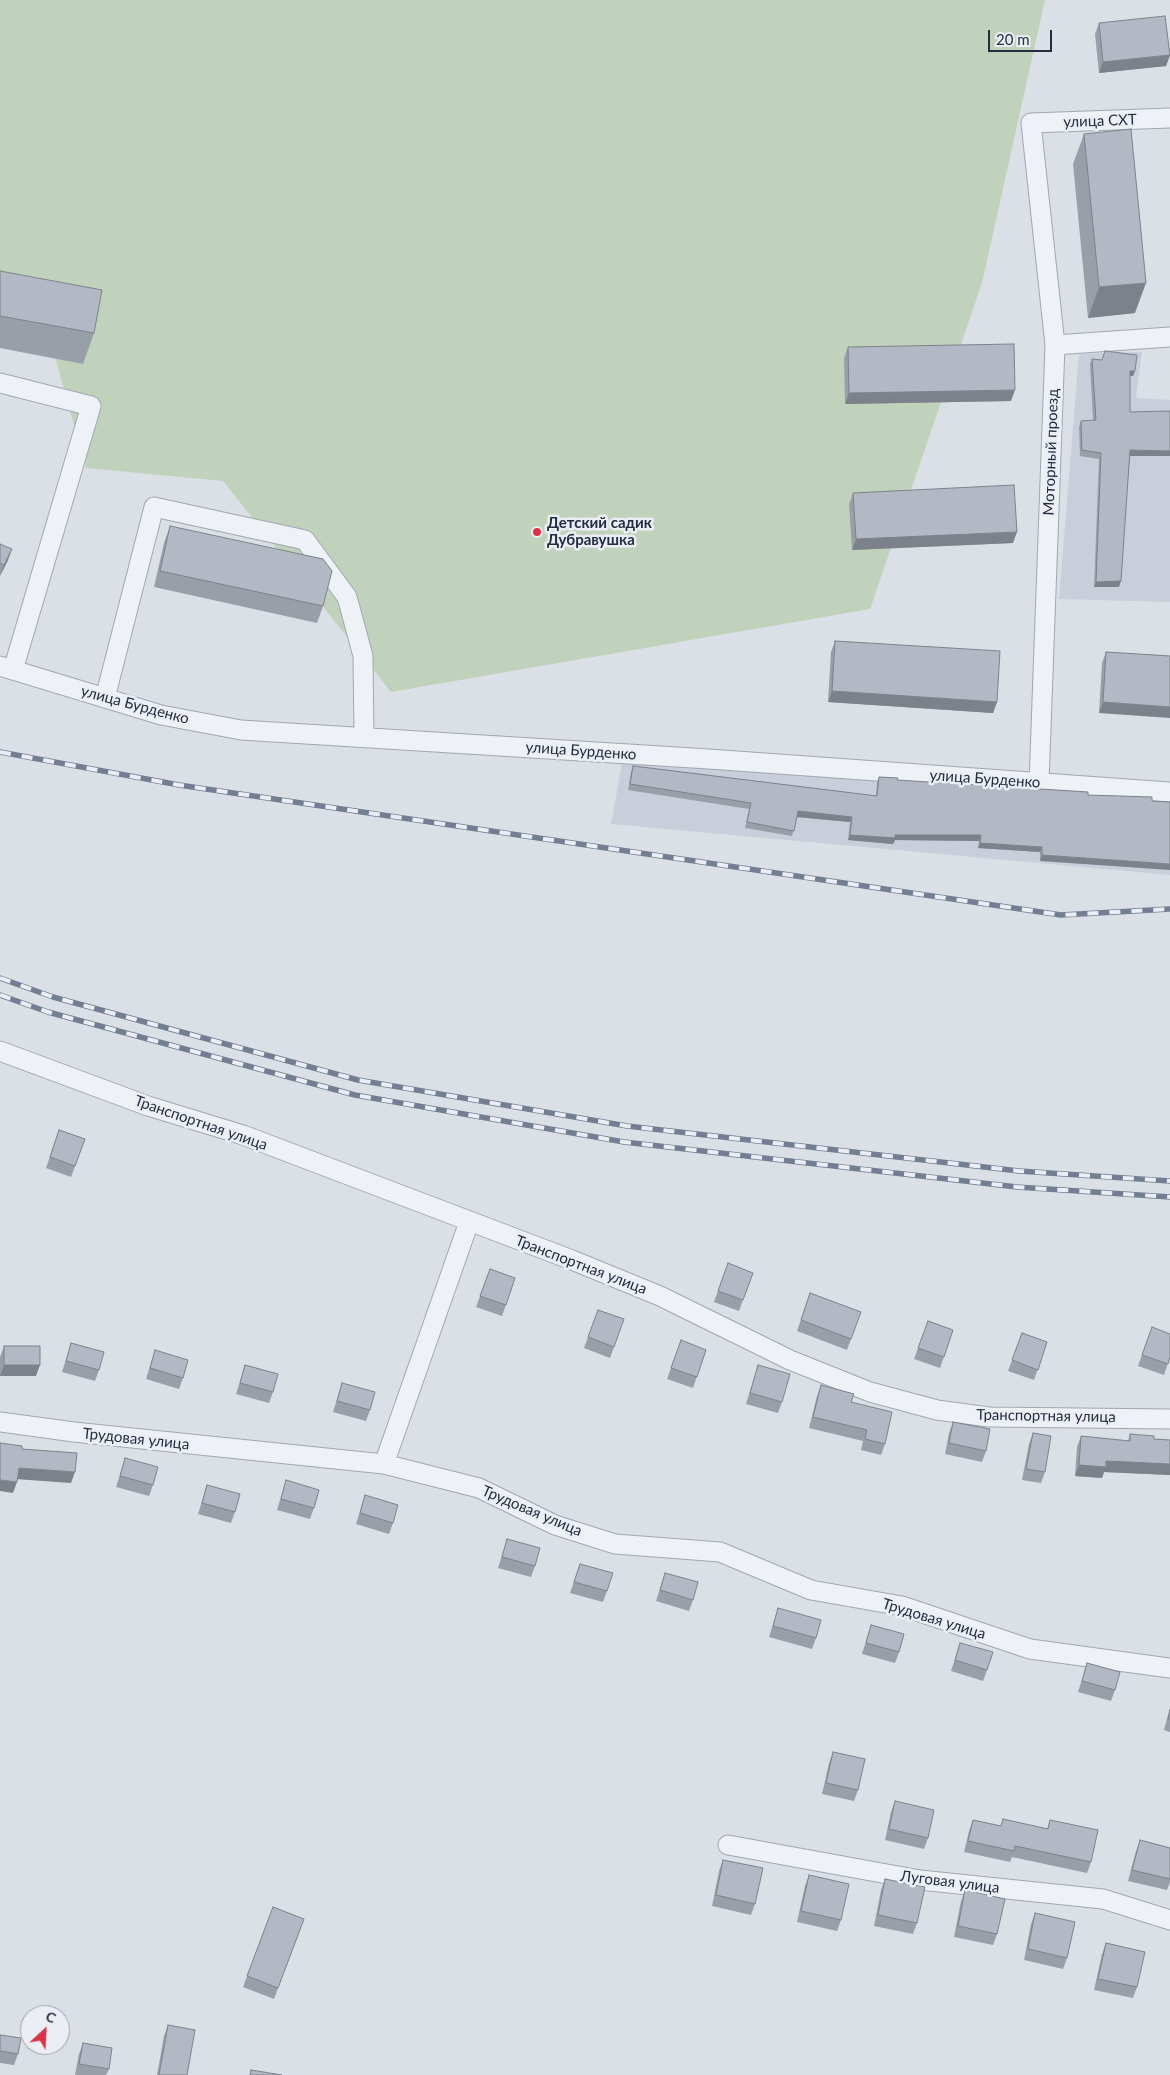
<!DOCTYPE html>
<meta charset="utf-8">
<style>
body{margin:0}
#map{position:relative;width:1170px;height:2075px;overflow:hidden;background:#dbe0e7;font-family:Lato,sans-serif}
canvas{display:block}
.north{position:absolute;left:20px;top:2005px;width:50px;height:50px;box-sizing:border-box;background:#ebeff5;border:1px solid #9ba1ac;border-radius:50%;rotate:25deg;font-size:14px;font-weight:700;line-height:20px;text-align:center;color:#242d3f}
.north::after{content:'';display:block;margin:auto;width:18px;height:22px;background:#db3248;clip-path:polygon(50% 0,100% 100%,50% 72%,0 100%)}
.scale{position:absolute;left:988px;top:30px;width:64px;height:22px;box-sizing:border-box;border:2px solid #242d3f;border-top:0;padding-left:6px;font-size:15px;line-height:18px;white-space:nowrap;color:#242d3f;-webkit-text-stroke:4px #ebeff5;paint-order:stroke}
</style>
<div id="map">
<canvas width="1170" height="2075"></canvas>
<div class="north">С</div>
<div class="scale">20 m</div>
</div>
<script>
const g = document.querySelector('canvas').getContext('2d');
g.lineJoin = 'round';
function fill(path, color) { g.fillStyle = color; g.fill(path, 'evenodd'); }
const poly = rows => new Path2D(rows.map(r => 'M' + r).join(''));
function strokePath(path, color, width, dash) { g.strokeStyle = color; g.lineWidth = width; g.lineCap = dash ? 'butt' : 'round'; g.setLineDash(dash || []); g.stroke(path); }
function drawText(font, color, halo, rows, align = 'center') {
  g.font = font + ' Lato,sans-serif'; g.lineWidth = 5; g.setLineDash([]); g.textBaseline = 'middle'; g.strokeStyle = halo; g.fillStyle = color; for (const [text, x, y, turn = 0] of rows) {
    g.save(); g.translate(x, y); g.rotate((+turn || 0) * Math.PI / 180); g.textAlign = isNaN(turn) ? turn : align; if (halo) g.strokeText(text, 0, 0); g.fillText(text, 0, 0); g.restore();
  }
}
const built = poly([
 [1142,352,1136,398,1170,400,1170,602,1059,599,1079,354],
 [622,763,898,776,1170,799,1170,875,611,824]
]);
const green = poly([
 [0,0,1045,0,982,283,870,609,391,692,223,481,86,468,40,304,0,314]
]);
const minor = poly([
 [1055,345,1170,337],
 [0,383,91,406,13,670],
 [0,666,161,715,241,730,709,759,1170,792],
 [105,698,154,507,305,540,347,597,363,656,364,737],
 [1039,783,1055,345,1031,123,1170,118],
 [0,1051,148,1106,243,1135,572,1260,660,1296,790,1360,870,1392,937,1410,989,1417,1170,1419],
 [0,1422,74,1432,384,1464,479,1488,555,1525,615,1544,720,1552,811,1590,902,1606,1030,1649,1170,1668],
 [384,1464,469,1222],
 [728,1845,920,1880,1103,1899,1170,1920]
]);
const rail = poly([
 [0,752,179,785,1061,915,1170,909],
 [0,978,53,997,358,1080,627,1126,1019,1171,1170,1181],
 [0,995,48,1012,355,1095,624,1142,1017,1187,1170,1197]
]);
const wall = poly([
 [1099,23,1170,55,1166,66,1099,73,1095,34],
 [1084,134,1135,313,1088,318,1073,164],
 [0,271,94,333,83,364,0,348],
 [848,347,1011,401,845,404,844,358],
 [1092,359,1135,371,1133,376,1130,376,1130,456,1119,587,1094,587,1099,459,1080,456,1079,427,1081,421,1093,420,1090,364],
 [853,493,1013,543,852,550,849,504],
 [170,526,323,606,317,623,154,587,164,543],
 [0,544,8,560,0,576],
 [835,641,997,702,993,713,828,702,831,652],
 [1106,652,1170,656,1099,713,1102,663],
 [633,766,876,796,877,782,879,777,897,780,1088,792,1040,861,1040,852,978,848,979,841,895,840,893,844,848,840,850,822,797,817,792,836,745,828,749,809,628,790,631,772],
 [59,1130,85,1139,71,1177,46,1168],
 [728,1263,753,1273,739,1311,714,1302],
 [490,1269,515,1278,502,1316,476,1307],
 [810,1293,861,1312,847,1350,797,1331],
 [598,1310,624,1319,610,1358,584,1348],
 [928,1321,953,1330,940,1368,914,1359],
 [1152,1327,1170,1357,1164,1375,1138,1366],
 [1022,1333,1047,1342,1034,1380,1008,1371],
 [681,1340,706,1350,693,1388,667,1379],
 [71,1343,99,1370,95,1381,62,1372],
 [4,1346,36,1376,0,1376,0,1357],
 [155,1350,183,1378,179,1389,146,1379],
 [245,1365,273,1392,269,1403,236,1394],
 [758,1365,782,1402,778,1413,746,1404],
 [342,1383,370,1410,366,1421,333,1412],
 [821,1385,851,1402,885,1444,881,1455,861,1450,863,1441,809,1428,817,1396],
 [953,1422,986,1451,982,1462,945,1454,949,1433],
 [1033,1433,1045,1472,1041,1483,1022,1480,1029,1444],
 [1130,1434,1154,1439,1170,1440,1170,1475,1104,1472,1102,1478,1075,1476,1077,1447,1081,1436,1128,1441],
 [125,1458,153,1485,149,1496,116,1487],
 [286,1480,314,1508,310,1519,277,1510],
 [207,1485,235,1512,231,1523,198,1514],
 [365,1495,393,1523,389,1534,356,1524],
 [507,1539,535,1566,531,1577,498,1568],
 [580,1564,607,1591,603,1602,570,1593],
 [665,1573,693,1600,689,1611,656,1601],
 [778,1608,816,1638,812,1649,769,1637],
 [871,1625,899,1652,895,1663,862,1654],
 [960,1643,987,1670,983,1681,951,1671],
 [1087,1663,1115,1690,1111,1701,1078,1692],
 [1170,1708,1170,1732,1164,1730],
 [833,1752,858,1790,854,1801,822,1794,829,1763],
 [895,1801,928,1838,924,1849,885,1840,891,1812],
 [1003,1819,1047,1829,1050,1820,1091,1862,1087,1873,1012,1857,1010,1862,964,1852,969,1831,973,1820,1001,1826],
 [1140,1840,1170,1848,1170,1882,1167,1890,1128,1881,1136,1851],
 [723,1860,755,1904,751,1915,712,1906,719,1871],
 [809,1875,841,1920,837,1931,797,1922,805,1886],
 [885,1879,917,1923,913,1934,874,1926,881,1890],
 [965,1890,997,1934,993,1945,954,1937,961,1901],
 [273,1907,304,1919,274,1999,243,1987],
 [1035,1913,1067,1958,1063,1969,1024,1960,1031,1924],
 [1106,1943,1137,1987,1133,1998,1094,1990,1102,1954],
 [168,2025,187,2075,157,2075,164,2036],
 [0,2035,18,2054,14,2065,0,2063],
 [83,2043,109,2069,106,2075,75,2075,79,2054]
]);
const shadedWall = poly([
 [1170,55,1166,66,1099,73,1103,62],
 [1146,283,1135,313,1088,318,1099,287],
 [1130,371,1135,371,1133,376,1128,376],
 [1015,390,1011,401,845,404,849,393],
 [1130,450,1170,451,1170,456,1128,456],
 [1017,532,1013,543,852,550,856,539],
 [12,549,8,560,0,576,4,565],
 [1121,581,1119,587,1094,587,1096,582],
 [832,691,997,702,993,713,828,702],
 [1103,702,1170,707,1170,718,1099,713],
 [798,811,852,817,850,822,796,817],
 [850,835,981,835,979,841,895,840,893,844,848,840],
 [980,843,1042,847,1040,852,978,848],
 [1042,855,1170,864,1170,870,1040,861],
 [4,1365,40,1365,36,1376,0,1376],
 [1106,1461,1170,1464,1170,1475,1104,1472,1102,1478,1075,1476,1079,1465],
 [19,1468,75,1472,71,1483,15,1479],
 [0,1480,17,1482,13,1493,0,1491]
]);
const building = poly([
 [1165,16,1170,55,1103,62,1099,23,1165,16],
 [1131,129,1146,283,1099,287,1084,134,1131,129],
 [0,271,102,290,94,333,0,316,0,271],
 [1014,344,1015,390,849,393,848,347,1014,344],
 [1105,351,1137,355,1135,371,1130,371,1130,412,1170,411,1170,451,1130,450,1121,581,1096,582,1101,453,1082,450,1081,421,1096,420,1092,359,1102,360,1105,351],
 [1014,485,1017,532,856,539,853,493,1014,485],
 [170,526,323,559,332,571,323,606,160,571,170,526],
 [0,544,12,549,4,565,0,563,0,544],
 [835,641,1000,651,997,702,832,691,835,641],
 [1106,652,1170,656,1170,707,1103,702,1106,652],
 [633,766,877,796,879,777,898,778,897,780,1088,792,1088,795,1152,797,1152,801,1170,802,1170,864,1042,855,1042,847,980,843,981,835,895,835,895,838,850,835,852,817,798,811,794,831,747,822,751,803,630,784,633,766],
 [59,1130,85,1139,75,1166,50,1157,59,1130],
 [728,1263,753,1273,743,1300,718,1291,728,1263],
 [490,1269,515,1278,506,1305,480,1296,490,1269],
 [810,1293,861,1312,851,1339,801,1320,810,1293],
 [598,1310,624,1319,614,1347,588,1337,598,1310],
 [928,1321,953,1330,944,1357,918,1348,928,1321],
 [1152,1327,1170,1334,1170,1357,1168,1364,1142,1355,1152,1327],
 [1022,1333,1047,1342,1038,1370,1012,1360,1022,1333],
 [681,1340,706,1350,697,1377,671,1368,681,1340],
 [71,1343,104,1352,99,1370,66,1361,71,1343],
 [4,1346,40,1346,40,1365,4,1365,4,1346],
 [155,1350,188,1360,183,1378,150,1368,155,1350],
 [245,1365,278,1374,273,1392,240,1383,245,1365],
 [758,1365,790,1374,782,1402,750,1393,758,1365],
 [342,1383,375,1392,370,1410,337,1401,342,1383],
 [821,1385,854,1394,851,1402,892,1412,885,1444,865,1439,867,1430,813,1417,821,1385],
 [953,1422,990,1429,986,1451,949,1443,953,1422],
 [1033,1433,1051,1436,1045,1472,1026,1469,1033,1433],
 [1130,1434,1154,1436,1154,1439,1170,1440,1170,1464,1106,1461,1106,1467,1079,1465,1081,1436,1130,1441,1130,1434],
 [0,1443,22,1446,22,1449,77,1453,75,1472,19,1468,17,1482,0,1480,0,1443],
 [125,1458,158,1467,153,1485,120,1476,125,1458],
 [286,1480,319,1490,314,1508,281,1499,286,1480],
 [207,1485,240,1494,235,1512,202,1503,207,1485],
 [365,1495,398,1505,393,1523,360,1513,365,1495],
 [507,1539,540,1548,535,1566,502,1557,507,1539],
 [580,1564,613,1573,607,1591,574,1582,580,1564],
 [665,1573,698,1582,693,1600,660,1590,665,1573],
 [778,1608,821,1620,816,1638,773,1626,778,1608],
 [871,1625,904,1634,899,1652,866,1643,871,1625],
 [960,1643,993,1652,987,1670,955,1660,960,1643],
 [1087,1663,1120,1672,1115,1690,1082,1681,1087,1663],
 [1170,1710,1170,1719,1168,1719,1170,1710],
 [833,1752,865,1759,858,1790,826,1783,833,1752],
 [895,1801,934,1810,928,1838,889,1829,895,1801],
 [1003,1819,1048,1829,1050,1820,1098,1830,1091,1862,1015,1846,1014,1851,968,1841,973,1820,1001,1826,1003,1819],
 [1140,1840,1170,1848,1170,1879,1132,1870,1140,1840],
 [723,1860,763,1868,755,1904,716,1895,723,1860],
 [809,1875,849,1884,841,1920,801,1911,809,1875],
 [885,1879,925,1887,917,1923,878,1915,885,1879],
 [965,1890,1005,1899,997,1934,958,1926,965,1890],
 [273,1907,304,1919,278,1988,247,1976,273,1907],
 [1035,1913,1075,1922,1067,1958,1028,1949,1035,1913],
 [1106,1943,1145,1952,1137,1987,1098,1979,1106,1943],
 [168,2025,195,2030,187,2075,159,2075,168,2025],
 [0,2035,21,2038,18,2054,0,2051,0,2035],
 [83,2043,112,2048,109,2069,79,2064,83,2043],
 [251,2070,282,2075,250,2075,251,2070]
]);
const markers = [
 [537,532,5,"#db3248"]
];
const streetNames = [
 ["улица СХТ",1100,121,-2],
 ["Моторный проезд",1051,452,-88],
 ["улица Бурденко",135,705,15],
 ["улица Бурденко",581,751,4],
 ["улица Бурденко",985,779,4],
 ["Транспортная улица",201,1123,19],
 ["Транспортная улица",581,1265,21],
 ["Транспортная улица",1046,1416,1],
 ["Трудовая улица",136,1439,6],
 ["Трудовая улица",532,1511,23],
 ["Трудовая улица",934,1619,17],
 ["Луговая улица",950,1882,7]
];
const poiNames = [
 ["Детский садик",547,523],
 ["Дубравушка",547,540]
];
fill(built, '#c9cfda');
fill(green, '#c1d2bc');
strokePath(minor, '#a0a7b1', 21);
strokePath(minor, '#eef1f5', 19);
strokePath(rail, '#737e92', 5.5);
strokePath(rail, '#ebeff5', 4, [11]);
fill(wall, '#999fa9');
fill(shadedWall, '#7d828a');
fill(building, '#b2b9c5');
strokePath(building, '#7d828a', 1);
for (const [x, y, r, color] of markers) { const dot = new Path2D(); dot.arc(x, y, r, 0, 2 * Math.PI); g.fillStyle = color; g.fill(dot); strokePath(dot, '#ebeff5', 2); }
drawText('15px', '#242d3f', '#ebeff5', streetNames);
drawText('bold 15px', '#242d3f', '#ebeff5', poiNames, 'left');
</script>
